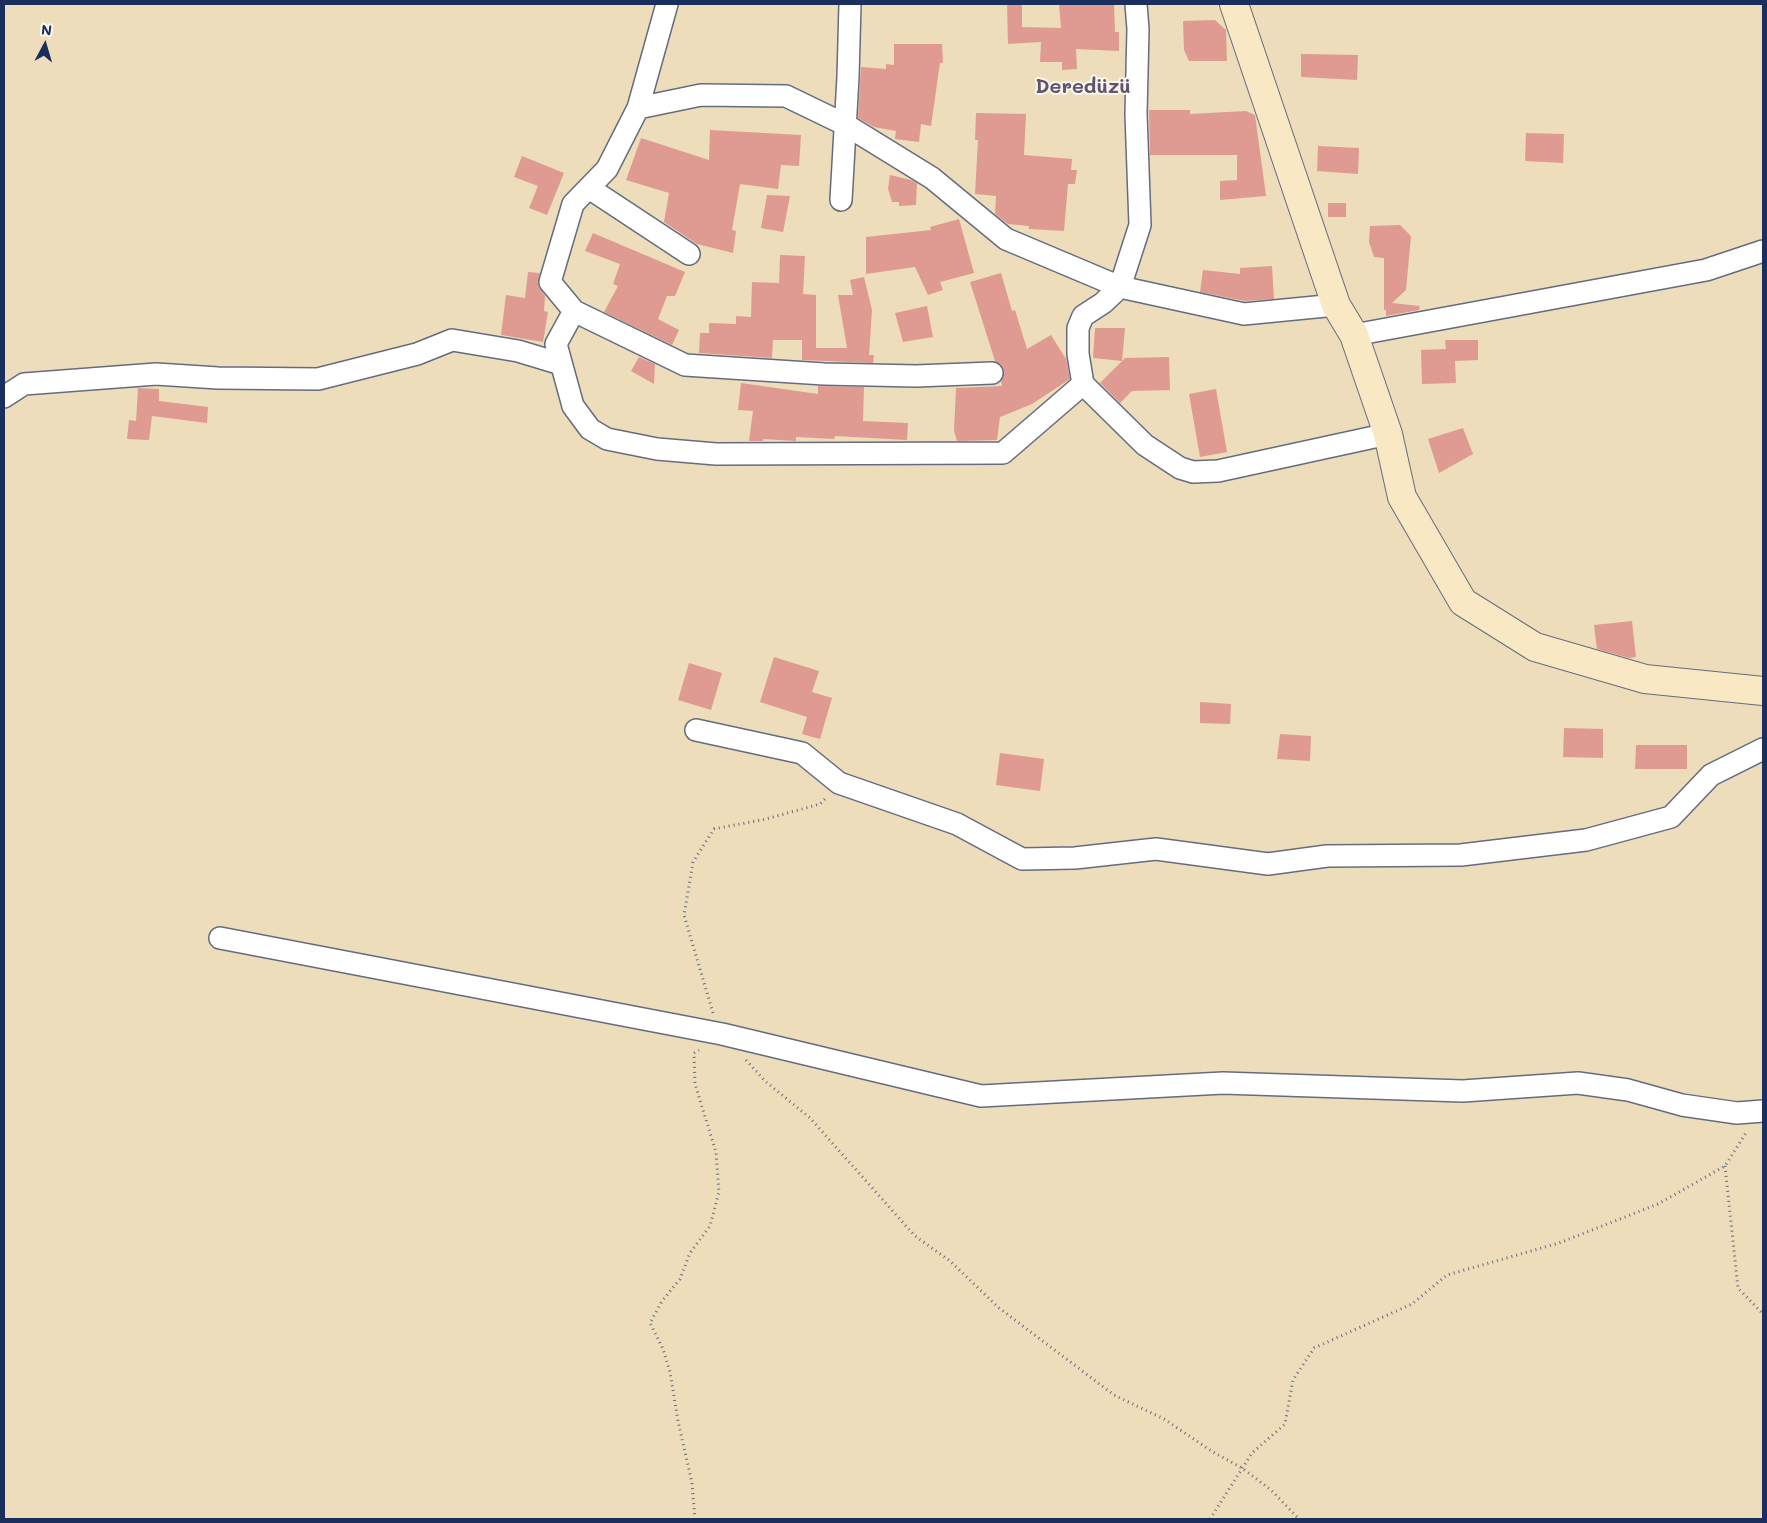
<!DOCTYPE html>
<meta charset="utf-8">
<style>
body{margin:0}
#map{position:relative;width:1767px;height:1523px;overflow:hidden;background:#edddbb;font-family:Mali,sans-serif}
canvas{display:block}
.frame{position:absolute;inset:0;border:5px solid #1b2f5e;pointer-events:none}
.north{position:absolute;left:20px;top:20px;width:50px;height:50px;-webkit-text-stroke:4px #fbf7ec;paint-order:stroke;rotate:6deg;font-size:14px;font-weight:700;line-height:20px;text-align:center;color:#1b2f5e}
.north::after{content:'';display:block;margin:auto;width:18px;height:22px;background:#1b2f5e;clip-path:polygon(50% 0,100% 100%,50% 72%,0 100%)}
</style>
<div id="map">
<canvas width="1767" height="1523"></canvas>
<div class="frame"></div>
<div class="north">N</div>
</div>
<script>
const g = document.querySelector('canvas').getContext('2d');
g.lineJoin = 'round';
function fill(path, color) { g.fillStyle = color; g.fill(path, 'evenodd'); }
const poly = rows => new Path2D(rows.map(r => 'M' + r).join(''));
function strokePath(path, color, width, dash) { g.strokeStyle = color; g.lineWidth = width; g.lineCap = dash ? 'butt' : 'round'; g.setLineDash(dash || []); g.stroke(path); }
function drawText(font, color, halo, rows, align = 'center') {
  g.font = font + ' Mali,sans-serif'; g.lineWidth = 4; g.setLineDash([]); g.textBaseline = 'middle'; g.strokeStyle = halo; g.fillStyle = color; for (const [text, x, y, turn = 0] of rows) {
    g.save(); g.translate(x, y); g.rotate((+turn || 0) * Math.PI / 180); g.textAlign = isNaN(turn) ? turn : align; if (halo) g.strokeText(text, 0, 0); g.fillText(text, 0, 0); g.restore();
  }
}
const building = poly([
 [1007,4,1022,4,1022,27,1061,28,1059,4,1114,4,1115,32,1119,32,1119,51,1076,49,1077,69,1062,70,1062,62,1040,62,1041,42,1008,44],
 [1215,20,1226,30,1227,61,1189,61,1184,50,1183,21],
 [894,44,942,44,943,63,940,63,931,126,921,124,919,142,895,139,896,131,874,127,858,118,861,67,886,69,886,64,894,65],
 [1301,54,1358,55,1357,80,1301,77],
 [1149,110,1190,110,1190,114,1246,111,1255,115,1266,196,1220,200,1220,181,1237,180,1237,155,1150,155],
 [976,113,1026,114,1024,155,1072,159,1071,170,1077,170,1075,184,1068,184,1064,231,1029,229,1029,226,1008,224,995,214,996,196,975,194,978,140,975,140],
 [710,130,801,135,799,166,781,165,778,189,740,184,732,230,736,231,733,253,697,244,664,222,669,193,626,180,641,138,709,160],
 [1526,133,1564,134,1563,163,1525,161],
 [1318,146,1359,148,1358,174,1317,171],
 [522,156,564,173,547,215,529,208,538,186,514,177],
 [890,175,911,180,917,183,916,205,899,206,899,202,892,202,888,189],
 [767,195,790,196,783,232,761,228],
 [1328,203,1346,203,1346,217,1328,217],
 [959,219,974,273,940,282,943,290,928,295,915,267,866,274,866,237,931,230,930,227],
 [1400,225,1411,236,1406,290,1392,303,1420,306,1419,310,1386,316,1386,309,1384,311,1384,258,1374,257,1369,242,1370,226],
 [593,233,685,272,675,296,667,296,658,319,679,330,672,345,604,312,618,286,613,284,620,264,585,251],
 [780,255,805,256,803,294,816,295,816,348,847,348,838,295,853,295,850,280,864,277,872,310,869,355,874,355,873,363,802,360,802,340,773,340,772,358,699,353,700,333,709,333,709,323,736,324,736,316,751,317,752,282,779,283],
 [1272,266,1274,299,1245,301,1200,292,1203,270,1240,274,1240,268],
 [528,272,540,273,538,285,545,296,544,311,548,312,543,342,501,335,506,295,525,298],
 [1001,273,1012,311,1015,310,1027,349,1051,335,1066,359,1070,379,1032,404,1000,417,997,440,957,441,954,431,956,388,1002,386,1001,381,1004,372,1002,366,995,361,970,282],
 [927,306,933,337,903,342,895,313],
 [1095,328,1125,328,1122,361,1093,358],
 [1445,340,1478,340,1478,360,1455,361,1456,383,1422,384,1421,350,1446,349],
 [639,357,655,364,654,384,631,371],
 [1169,357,1170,390,1132,391,1120,403,1100,383,1125,358],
 [741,383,818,394,818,386,864,387,863,421,908,423,907,440,835,436,834,439,796,437,796,441,763,439,763,441,749,441,753,411,738,410],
 [138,388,159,389,159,401,208,407,207,423,152,416,149,440,127,439,129,420,136,421],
 [1216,389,1227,452,1200,457,1189,394],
 [1463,428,1473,454,1439,473,1428,439],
 [1632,621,1636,657,1629,658,1597,649,1594,625],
 [774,657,819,671,812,692,832,698,820,739,802,734,807,717,760,702],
 [689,663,722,673,711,710,678,700],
 [1200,702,1231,704,1230,724,1200,723],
 [1564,728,1603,729,1603,758,1563,757],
 [1280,734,1311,736,1310,761,1277,759],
 [1636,745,1687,745,1687,769,1635,769],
 [1000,753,1044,759,1040,791,996,785]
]);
const path = poly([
 [713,1013,684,915,693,862,714,829,766,819,820,804,827,797],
 [746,1060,765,1081,810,1118,915,1236,950,1261,999,1308,1114,1395,1164,1419,1213,1452,1242,1468,1271,1490,1299,1519],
 [1725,1166,1738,1288,1763,1314],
 [695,1519,692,1483,678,1421,670,1372,663,1349,650,1323,662,1301,680,1279,690,1253,710,1226,719,1192,716,1152,695,1084,694,1053,699,1050],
 [1210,1519,1252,1453,1285,1424,1293,1380,1314,1348,1412,1304,1447,1275,1559,1243,1658,1204,1725,1166,1747,1131]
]);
const street = poly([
 [1136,4,1138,29,1136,114,1140,225,1120,287,1103,303,1083,316,1078,328,1078,354,1083,384,1145,445,1180,468,1193,472,1218,471,1388,434],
 [638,108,701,95,786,96,846,125,932,178,1006,239,1120,287,1244,314,1336,305],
 [589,188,689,254],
 [841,200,848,77,850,4],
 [574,311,550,282,573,204,607,169,638,108,667,4],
 [1354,335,1706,270,1763,251],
 [992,373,916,376,824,374,685,365,574,311,556,344,573,406,590,429,607,439,657,449,716,454,1003,453,1083,384],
 [4,397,24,384,156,374,218,378,318,379,417,354,452,340,518,351,561,364],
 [696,730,802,753,839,783,957,824,1022,859,1075,858,1156,849,1268,864,1327,856,1461,855,1586,840,1671,817,1711,775,1763,749],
 [220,938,722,1034,981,1096,1223,1083,1463,1091,1578,1083,1628,1090,1682,1105,1737,1113,1763,1111]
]);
const secondary = poly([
 [1234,4,1336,305,1354,335,1388,434,1402,497,1463,602,1535,647,1645,679,1763,691]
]);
const quarterNames = [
 ["Deredüzü",1083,87]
];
fill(building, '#df9b91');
strokePath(street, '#646c7f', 24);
strokePath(secondary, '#646c7f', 30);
strokePath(path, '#646c7f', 3, [1, 4]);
strokePath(street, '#fff', 21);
strokePath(secondary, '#f8e8c3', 28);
drawText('bold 20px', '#605570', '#fbf7ec', quarterNames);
</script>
